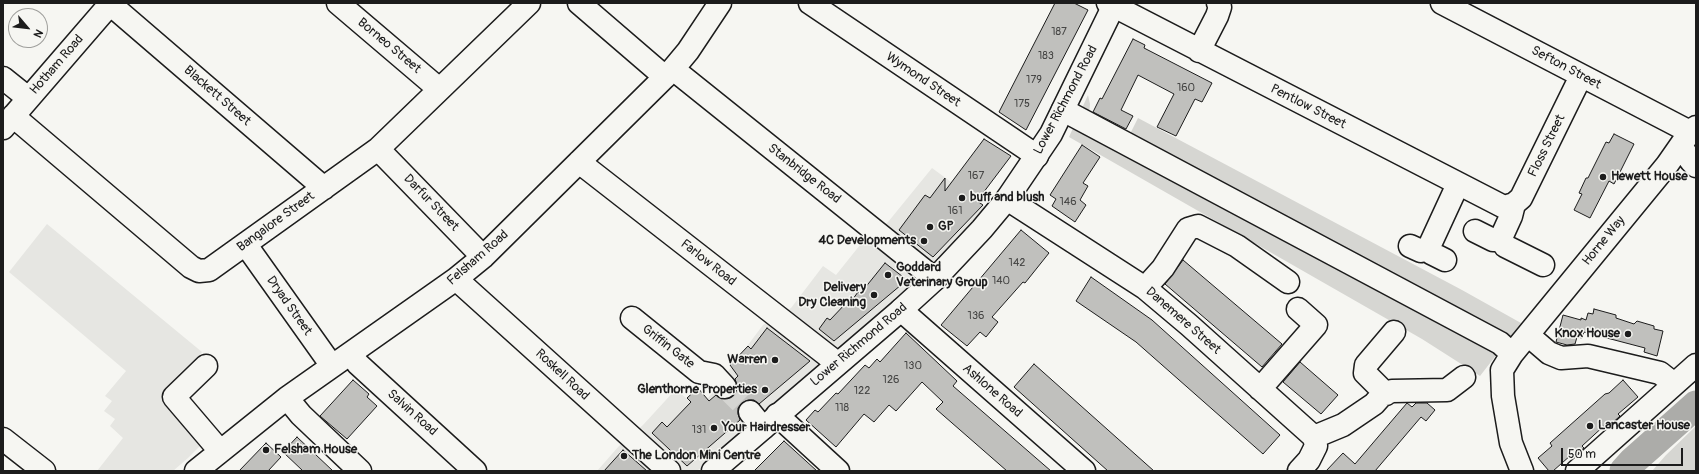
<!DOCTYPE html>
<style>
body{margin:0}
#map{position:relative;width:1699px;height:474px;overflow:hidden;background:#f6f6f2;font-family:Pangolin,sans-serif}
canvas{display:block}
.frame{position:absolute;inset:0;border:4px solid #1c1c1c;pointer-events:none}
.north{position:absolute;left:8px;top:8px;width:40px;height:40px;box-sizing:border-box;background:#f6f6f2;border:1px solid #9f9f9c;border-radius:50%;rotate:118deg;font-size:11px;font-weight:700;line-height:16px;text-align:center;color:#1c1c1c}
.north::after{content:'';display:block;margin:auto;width:14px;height:18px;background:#1c1c1c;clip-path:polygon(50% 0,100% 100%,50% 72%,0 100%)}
.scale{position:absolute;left:1561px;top:448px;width:122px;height:18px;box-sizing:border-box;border:2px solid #1c1c1c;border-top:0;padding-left:5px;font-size:12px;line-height:14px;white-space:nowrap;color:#1c1c1c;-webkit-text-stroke:3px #f6f6f2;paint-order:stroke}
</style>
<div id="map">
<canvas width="1699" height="474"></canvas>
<div class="frame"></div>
<div class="north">N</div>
<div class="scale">50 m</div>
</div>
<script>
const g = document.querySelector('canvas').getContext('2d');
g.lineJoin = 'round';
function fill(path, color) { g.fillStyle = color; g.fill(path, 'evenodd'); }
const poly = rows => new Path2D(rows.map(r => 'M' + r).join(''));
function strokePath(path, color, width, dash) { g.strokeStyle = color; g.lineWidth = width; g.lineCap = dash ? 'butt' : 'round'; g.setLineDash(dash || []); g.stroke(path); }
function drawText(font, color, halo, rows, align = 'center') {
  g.font = font + ' Pangolin,sans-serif'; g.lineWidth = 3; g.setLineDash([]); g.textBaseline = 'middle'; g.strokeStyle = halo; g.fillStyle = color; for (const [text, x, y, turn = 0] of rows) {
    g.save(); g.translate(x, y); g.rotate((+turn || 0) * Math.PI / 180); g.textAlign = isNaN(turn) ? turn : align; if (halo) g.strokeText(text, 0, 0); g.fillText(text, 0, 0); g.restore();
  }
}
const built = poly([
 [932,168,988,209,917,283,697,471,597,471,619,446,643,425,676,389,699,410,763,325,791,308,823,266,836,275,864,240,888,222],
 [47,224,202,352,166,396,204,442,188,458,173,471,97,471,123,438,110,426,115,419,104,411,112,401,105,396,126,371,9,272]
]);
const green = poly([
 [1088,95,1090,104,1089,116,1129,136,1138,118,1462,290,1521,323,1480,376,1422,339,1069,137],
 [1696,426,1696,471,1652,471,1666,455]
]);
const river = poly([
 [1624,471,1633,461,1696,405]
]);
const building = poly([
 [1055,3,1074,3,1088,10,1026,130,999,112,1055,3],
 [1133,39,1145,45,1144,48,1212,83,1202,102,1195,99,1176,136,1157,127,1174,94,1138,75,1121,110,1133,116,1126,129,1093,112,1100,98,1102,99,1133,39],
 [1614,134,1634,144,1614,184,1609,181,1590,218,1574,210,1582,194,1579,193,1586,178,1588,178,1606,142,1609,143,1614,134],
 [984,139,1011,156,977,201,983,205,933,257,899,230,925,195,930,198,945,178,945,191,984,139],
 [1082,145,1100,157,1083,183,1088,186,1080,200,1086,205,1075,222,1052,206,1056,199,1050,195,1082,145],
 [1021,230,1049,253,1025,283,1023,282,992,317,998,322,986,337,980,332,967,346,941,325,1021,230],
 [1183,260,1282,344,1262,367,1165,284,1183,260],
 [885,263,907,280,834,341,819,329,827,318,830,320,848,301,850,303,858,292,860,294,885,263],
 [1091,277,1152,320,1280,435,1263,454,1136,342,1076,301,1091,277],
 [1594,309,1616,315,1616,318,1634,324,1637,321,1654,326,1654,329,1663,331,1657,356,1644,352,1645,348,1584,332,1582,338,1577,337,1575,344,1567,345,1556,342,1563,315,1581,320,1581,318,1586,320,1588,313,1593,314,1594,309],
 [767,328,810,361,759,404,754,400,748,400,742,403,738,408,738,414,740,420,687,466,652,433,662,422,667,427,691,402,687,398,698,388,709,401,716,395,722,399,727,399,733,396,737,390,737,385,735,379,738,376,730,365,748,346,751,349,767,328],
 [906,333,957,381,953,386,1051,471,1007,471,936,409,943,402,922,382,896,411,889,405,874,422,864,414,836,447,806,420,815,410,818,412,836,393,838,394,865,365,869,368,877,359,880,362,906,333],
 [1300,362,1338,395,1321,414,1283,382,1300,362],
 [1034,364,1154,471,1108,471,1014,387,1034,364],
 [353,380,369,394,367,397,377,406,347,439,320,416,353,380],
 [1623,380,1638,397,1618,414,1620,416,1608,427,1606,424,1582,446,1584,448,1574,456,1571,455,1553,471,1549,471,1538,458,1552,446,1550,443,1605,394,1609,393,1623,380],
 [1407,403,1412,407,1416,403,1427,403,1435,410,1426,421,1421,417,1375,471,1326,471,1343,453,1355,464,1407,403],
 [297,437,333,471,303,471,283,452,297,437],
 [784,441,817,471,754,471,784,441],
 [266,443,281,457,268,471,239,471,266,443],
 [623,450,647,471,604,471,623,450]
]);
const minorTunnel = poly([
 [725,387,750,412]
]);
const minor = poly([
 [338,3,439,89],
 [579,3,665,77],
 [810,3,1037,156],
 [1108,3,1504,207,1514,204,1521,198,1581,76],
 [1442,3,1690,132],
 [110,4,324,188],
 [1199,51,1217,16,1220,7,1218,3],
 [673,69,935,279],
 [3,78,28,98],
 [1063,110,1500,343,1512,354],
 [13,116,191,267,199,271,209,270,378,149,529,3],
 [3,128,111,3],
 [1681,146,1691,161,1696,166],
 [378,149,483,257],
 [579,162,837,363],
 [1007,199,1145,288,1189,325,1314,437,1316,446,1309,460,1299,471],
 [1514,204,1511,216,1501,238,1505,246,1543,265],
 [1475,231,1493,240,1501,238],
 [246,245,332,366],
 [1410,246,1421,251,1428,249,1458,184],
 [1428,249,1431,253,1445,260],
 [456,279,669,471],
 [1145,288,1163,268,1188,229,1198,226,1237,246,1288,282],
 [901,310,1084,471],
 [632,318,699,372,714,375,725,387],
 [1528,335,1549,353,1561,358,1588,356,1660,373,1674,384],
 [351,354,358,364,475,471],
 [206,366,174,397,220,451],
 [1260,389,1316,325,1298,309],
 [1386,394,1365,373,1366,365,1394,332],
 [287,398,301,415,360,471],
 [750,412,763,428],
 [777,415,838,471],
 [1314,437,1343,425,1374,404,1382,395,1392,391,1447,390,1464,377],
 [3,439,44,471],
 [196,471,287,398,456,279,483,257,673,69,688,51,720,3],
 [1522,471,1511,443,1503,396,1502,370,1512,354,1667,165,1690,132,1696,127],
 [1577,471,1696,365]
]);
const major = poly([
 [713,471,901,310,935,279,982,229,1007,199,1051,134,1115,3]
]);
const markers = [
 [1603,177,4,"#1c1c1c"],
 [962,198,4,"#1c1c1c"],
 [930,227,4,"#1c1c1c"],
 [924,241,4,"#1c1c1c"],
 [888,275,4,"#1c1c1c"],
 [874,295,4,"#1c1c1c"],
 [1628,334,4,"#1c1c1c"],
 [775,360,4,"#1c1c1c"],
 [765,390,4,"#1c1c1c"],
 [1590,426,4,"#1c1c1c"],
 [714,428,4,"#1c1c1c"],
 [266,450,4,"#1c1c1c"],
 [624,456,4,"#1c1c1c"]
];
const numberNames = [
 ["187",1059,32],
 ["183",1046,56],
 ["179",1034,80],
 ["160",1186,88],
 ["175",1022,104],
 ["167",976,176],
 ["146",1068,202],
 ["161",955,211],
 ["142",1017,263],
 ["140",1001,281],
 ["136",976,316],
 ["130",913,366],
 ["126",891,380],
 ["122",862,391],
 ["118",842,408],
 ["131",699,430]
];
const streetNames = [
 ["Borneo Street",389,46,40],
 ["Hotham Road",57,65,-49],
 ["Sefton Street",1566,68,28],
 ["Wymond Street",923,80,34],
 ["Blackett Street",217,96,41],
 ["Lower Richmond Road",1066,100,-62],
 ["Pentlow Street",1308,107,27],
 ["Floss Street",1547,146,-64],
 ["Stanbridge Road",804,174,38],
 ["Darfur Street",431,203,46],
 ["Bangalore Street",276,222,-36],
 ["Horne Way",1604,241,-51],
 ["Felsham Road",478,258,-41],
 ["Farlow Road",708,263,38],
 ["Dryad Street",289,306,55],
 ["Danemere Street",1183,321,41],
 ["Lower Richmond Road",859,345,-40],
 ["Griffin Gate",668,347,38],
 ["Roskell Road",562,375,43],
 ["Ashlone Road",992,391,41],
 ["Salvin Road",412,413,42]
];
const poiNames = [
 ["Hewett House",1611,177],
 ["buff and blush",970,198],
 ["GP",938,227],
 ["4C Developments",916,241,"right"],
 ["Goddard",896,268],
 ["Veterinary Group",896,283],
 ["Delivery",866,288,"right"],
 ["Dry Cleaning",866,303,"right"],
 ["Knox House",1620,334,"right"],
 ["Warren",767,360,"right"],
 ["Glenthorne Properties",757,390,"right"],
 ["Lancaster House",1598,426],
 ["Your Hairdresser",722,428],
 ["Felsham House",274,450],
 ["The London Mini Centre",632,456]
];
fill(built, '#e6e6e2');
fill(green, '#d6d6d2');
strokePath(river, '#acaca9', 29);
fill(building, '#c0c0bd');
strokePath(building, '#1c1c1c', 1);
strokePath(minorTunnel, '#d5d5d2', 22, [22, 11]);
strokePath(minor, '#1c1c1c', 25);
strokePath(major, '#1c1c1c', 25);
strokePath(minor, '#f6f6f2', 22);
strokePath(major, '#f6f6f2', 22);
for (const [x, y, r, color] of markers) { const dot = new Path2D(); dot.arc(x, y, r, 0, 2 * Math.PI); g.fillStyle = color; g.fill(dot); strokePath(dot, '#f6f6f2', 1.5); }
drawText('11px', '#454544', null, numberNames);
drawText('13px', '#1c1c1c', '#f6f6f2', streetNames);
drawText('bold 13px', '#1c1c1c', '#f6f6f2', poiNames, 'left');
</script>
